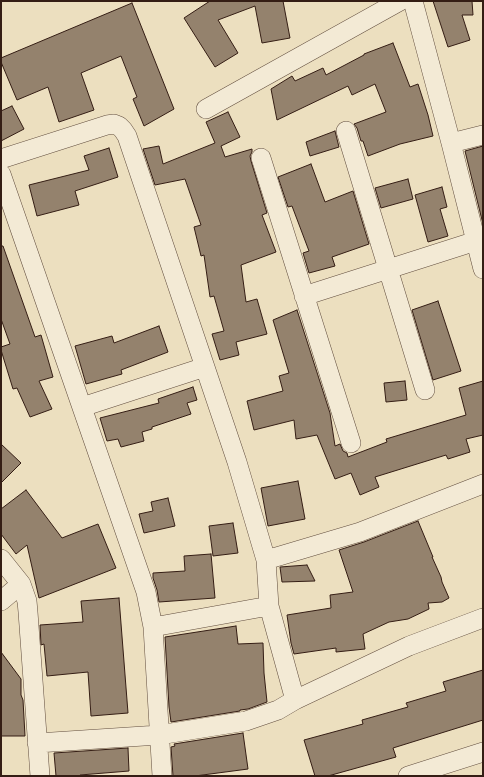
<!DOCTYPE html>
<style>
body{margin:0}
#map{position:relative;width:484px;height:777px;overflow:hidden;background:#ecdfbf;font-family:"IM FELL Great Primer",serif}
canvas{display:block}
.frame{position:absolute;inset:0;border:2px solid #341d14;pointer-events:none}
</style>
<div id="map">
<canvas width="484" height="777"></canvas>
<div class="frame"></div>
</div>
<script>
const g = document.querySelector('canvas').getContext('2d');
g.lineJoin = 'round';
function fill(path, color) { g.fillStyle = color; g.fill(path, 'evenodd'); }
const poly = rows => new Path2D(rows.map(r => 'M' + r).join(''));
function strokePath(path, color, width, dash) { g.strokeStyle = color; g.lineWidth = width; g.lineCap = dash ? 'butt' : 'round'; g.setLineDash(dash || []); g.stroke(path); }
const building = poly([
 [210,1,283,1,290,38,262,43,255,6,218,20,238,53,215,67,184,18,210,1],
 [433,1,472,1,473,15,462,15,470,40,448,47,433,1],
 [132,3,174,109,144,126,133,99,137,97,121,56,81,73,94,110,59,122,48,87,17,100,1,62,1,58,132,3],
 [393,43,410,87,418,84,428,115,433,136,400,144,368,156,363,141,361,141,357,128,354,124,386,112,375,84,352,95,348,86,277,120,271,89,292,76,295,81,323,68,326,75,364,55,364,54,393,43],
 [12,106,24,129,1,141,1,111,12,106],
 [228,112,240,137,221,146,225,157,252,149,252,152,250,156,251,161,267,213,262,215,276,252,241,265,246,302,257,299,267,334,236,342,239,355,220,360,212,334,224,331,214,296,210,297,204,255,201,256,194,227,201,225,185,179,155,185,143,149,159,146,163,164,215,143,206,122,228,112],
 [335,131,339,147,310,156,306,142,335,131],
 [483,146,483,224,465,151,483,146],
 [109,148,118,177,75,191,79,205,37,216,29,185,89,170,84,156,109,148],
 [311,164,325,202,353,191,369,244,332,257,335,266,309,273,303,253,309,251,292,206,288,207,278,177,311,164],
 [408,179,413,199,381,208,375,188,408,179],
 [442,187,447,207,440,209,448,236,428,242,415,195,442,187],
 [1,246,3,246,35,337,41,335,53,377,39,381,52,409,30,417,17,388,13,389,1,350,1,347,10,344,1,319,1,246],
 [438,301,461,371,433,380,412,310,438,301],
 [297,310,330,413,335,446,340,444,343,451,347,453,348,457,387,442,386,439,466,415,459,388,483,381,483,435,466,439,470,452,448,459,446,455,375,477,379,487,360,495,351,473,335,479,317,435,296,439,294,420,254,430,247,401,283,391,279,376,289,373,273,320,297,310],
 [159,326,168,352,121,370,122,374,86,384,75,346,112,336,114,343,159,326],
 [405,381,407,400,386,402,384,383,405,381],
 [193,387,197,400,187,403,191,414,152,427,152,429,142,432,144,441,121,447,118,439,107,441,100,418,159,403,158,399,193,387],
 [1,444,21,463,1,483,1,444],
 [298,481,305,519,268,526,261,488,298,481],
 [26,490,62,538,98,524,116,568,39,598,27,545,16,554,1,534,1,509,26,490],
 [168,498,175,526,144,533,139,514,153,511,151,502,168,498],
 [418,521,433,557,432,557,441,577,442,582,449,598,442,602,428,603,429,609,408,619,389,622,363,634,365,649,336,652,336,648,294,654,291,643,287,615,331,608,330,595,353,592,339,550,364,542,418,521],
 [233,523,238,553,213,556,209,526,233,523],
 [211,554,215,598,159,602,157,590,153,578,153,573,185,571,184,556,211,554],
 [307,565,315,581,282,582,280,567,307,565],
 [119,598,128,713,91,716,88,672,47,676,44,644,41,645,40,625,83,622,81,601,119,598],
 [236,626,238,644,263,643,264,673,267,702,248,709,240,710,240,711,171,722,169,707,165,637,236,626],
 [1,652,21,679,21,695,23,700,25,736,1,736,1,652],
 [483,670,483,720,393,748,396,757,328,776,315,776,304,740,363,724,362,720,408,707,406,703,446,691,443,682,483,670],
 [243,733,248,769,195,776,173,776,171,747,175,746,174,744,243,733],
 [128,748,129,771,80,775,80,776,56,776,54,753,128,748]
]);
const street = poly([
 [413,1,451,143,483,269],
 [206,109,400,1],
 [346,131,425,390],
 [451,143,483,135],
 [261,158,351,443],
 [1,159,107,125,114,124,119,126,123,130,127,136,237,462,266,560],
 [1,174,146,592,153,627,162,776],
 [304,296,476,241],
 [82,407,205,367],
 [1,559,21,584,27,601,28,612,40,776],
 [1,601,21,584],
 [269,606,295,700],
 [153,627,269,606,266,560,360,532,483,484],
 [37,743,159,735,246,721,278,710,295,700,409,646,483,618],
 [408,776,483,752]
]);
fill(building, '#94826d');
strokePath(building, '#341d14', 1);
strokePath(street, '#624e3f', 20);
strokePath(street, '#f3ead5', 19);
</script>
